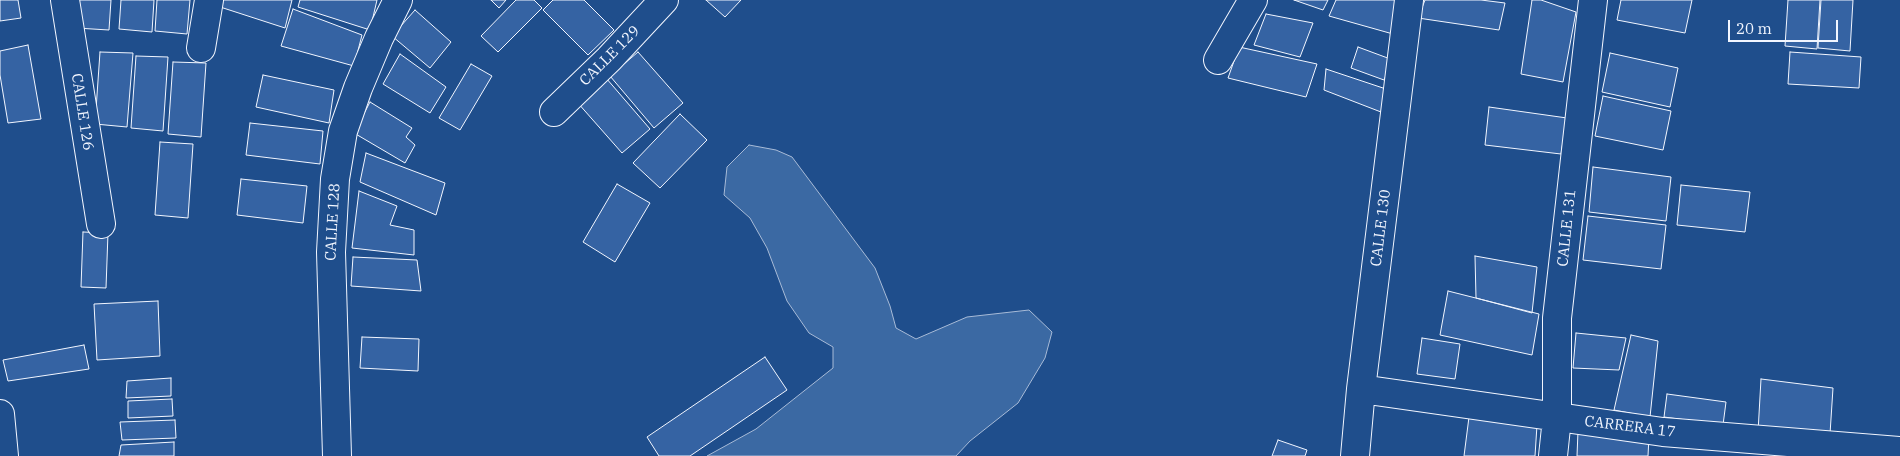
<!DOCTYPE html>
<style>
body{margin:0}
#map{position:relative;width:1900px;height:456px;overflow:hidden;background:#1f4e8c;font-family:"IBM Plex Serif",serif}
canvas{display:block}
.scale{position:absolute;left:1728px;top:20px;width:110px;height:22px;box-sizing:border-box;border:2px solid #f2f6ff;border-top:0;padding-left:6px;font-size:15px;line-height:18px;white-space:nowrap;color:#f2f6ff;-webkit-text-stroke:4px #1f4e8c;paint-order:stroke}
</style>
<div id="map">
<canvas width="1900" height="456"></canvas>
<div class="scale">20 m</div>
</div>
<script>
const g = document.querySelector('canvas').getContext('2d');
g.lineJoin = 'round';
function fill(path, color) { g.fillStyle = color; g.fill(path, 'evenodd'); }
const poly = rows => new Path2D(rows.map(r => 'M' + r).join(''));
function strokePath(path, color, width, dash) { g.strokeStyle = color; g.lineWidth = width; g.lineCap = dash ? 'butt' : 'round'; g.setLineDash(dash || []); g.stroke(path); }
function drawText(font, color, halo, rows, align = 'center') {
  g.font = font + ' "IBM Plex Serif",serif'; g.lineWidth = 4; g.setLineDash([]); g.textBaseline = 'middle'; g.strokeStyle = halo; g.fillStyle = color; for (const [text, x, y, turn = 0] of rows) {
    g.save(); g.translate(x, y); g.rotate((+turn || 0) * Math.PI / 180); g.textAlign = isNaN(turn) ? turn : align; if (halo) g.strokeText(text, 0, 0); g.fillText(text, 0, 0); g.restore();
  }
}
const water = poly([
 [749,145,776,150,792,157,875,268,890,306,896,328,916,339,967,317,1029,310,1052,332,1045,358,1018,403,970,441,956,456,707,456,756,429,833,368,833,347,809,333,787,301,767,248,750,218,724,195,727,167,749,145]
]);
const building = poly([
 [0,0,18,0,21,18,0,21,0,0],
 [78,0,111,0,109,30,76,28,78,0],
 [121,0,154,0,152,32,119,29,121,0],
 [157,0,190,0,187,34,155,31,157,0],
 [215,0,292,0,285,28,214,5,215,0],
 [300,0,377,0,370,30,298,7,300,0],
 [491,0,506,0,499,8,491,0],
 [516,0,534,0,542,8,498,52,481,36,516,0],
 [553,0,584,0,614,30,588,55,543,10,553,0],
 [706,0,741,0,725,17,706,0],
 [1294,0,1328,0,1323,10,1294,0],
 [1336,0,1399,0,1393,34,1329,16,1336,0],
 [1425,0,1481,0,1505,3,1499,30,1418,18,1425,0],
 [1532,0,1541,0,1576,12,1563,82,1521,74,1532,0],
 [1621,0,1692,0,1685,33,1617,20,1621,0],
 [1788,0,1820,0,1817,49,1785,46,1788,0],
 [1821,0,1853,0,1850,51,1818,48,1821,0],
 [293,9,362,35,354,66,281,46,293,9],
 [415,10,451,42,430,68,392,36,415,10],
 [1266,14,1313,23,1300,57,1254,45,1266,14],
 [28,45,41,119,8,123,0,75,0,51,28,45],
 [1239,47,1317,64,1306,97,1228,78,1239,47],
 [1358,47,1393,60,1384,80,1351,68,1358,47],
 [100,52,133,53,127,127,95,124,100,52],
 [638,52,683,103,654,128,610,76,638,52],
 [1790,52,1861,57,1859,88,1788,84,1790,52],
 [1610,53,1678,68,1670,107,1602,92,1610,53],
 [400,54,446,87,430,113,383,84,400,54],
 [136,56,168,57,163,131,131,128,136,56],
 [173,62,206,63,201,137,168,134,173,62],
 [471,64,492,76,460,130,439,118,471,64],
 [1326,69,1386,89,1381,112,1324,90,1326,69],
 [263,75,334,90,329,123,256,107,263,75],
 [606,78,650,129,622,153,577,102,606,78],
 [1603,96,1671,111,1663,150,1595,136,1603,96],
 [370,102,412,128,406,137,415,145,405,163,354,133,370,102],
 [1489,107,1567,118,1561,154,1485,145,1489,107],
 [680,114,707,140,660,188,633,163,680,114],
 [250,123,323,131,320,164,246,155,250,123],
 [160,142,193,144,188,218,155,215,160,142],
 [366,153,445,183,436,215,360,182,366,153],
 [1593,167,1671,177,1666,221,1589,212,1593,167],
 [241,179,307,186,303,223,237,215,241,179],
 [617,184,650,203,615,262,583,242,617,184],
 [1681,185,1750,192,1745,232,1677,225,1681,185],
 [359,191,397,206,390,225,414,230,414,255,352,248,359,191],
 [1588,216,1666,225,1661,269,1583,260,1588,216],
 [83,232,108,233,106,288,81,287,83,232],
 [1475,256,1537,267,1532,313,1476,298,1475,256],
 [353,257,417,260,421,291,351,286,353,257],
 [1448,291,1539,314,1532,355,1440,335,1448,291],
 [158,301,160,356,97,360,94,304,158,301],
 [1576,333,1626,338,1619,370,1573,368,1576,333],
 [1631,335,1658,341,1650,417,1614,410,1631,335],
 [362,337,419,339,418,371,360,368,362,337],
 [1422,338,1460,344,1455,379,1417,374,1422,338],
 [84,345,89,369,8,381,3,360,84,345],
 [765,357,787,390,690,456,659,456,647,437,765,357],
 [171,378,171,396,126,398,127,381,171,378],
 [1761,379,1833,388,1830,434,1758,432,1761,379],
 [1667,394,1726,402,1723,425,1664,417,1667,394],
 [172,399,173,416,128,418,128,401,172,399],
 [1469,417,1537,425,1535,456,1464,456,1469,417],
 [175,420,176,438,122,440,120,422,175,420],
 [1578,431,1649,436,1648,456,1577,456,1578,431],
 [1278,440,1307,450,1305,456,1272,456,1278,440],
 [174,442,174,456,119,456,121,445,174,442]
]);
const minor = poly([
 [65,0,101,224],
 [201,48,209,0],
 [1218,60,1253,0],
 [554,112,609,59,664,0],
 [1361,389,1663,432,1900,451],
 [0,414,4,456],
 [337,456,331,252,335,179,343,131,358,88,379,38,398,0],
 [1355,456,1361,389,1409,0],
 [1553,456,1557,418,1557,318,1593,0]
]);
const streetNames = [
 ["CALLE 129",610,56,-45],
 ["CALLE 126",82,112,81],
 ["CALLE 128",333,222,-87],
 ["CALLE 130",1381,228,-83],
 ["CALLE 131",1567,228,-84],
 ["CARRERA 17",1630,427,7]
];
fill(water, '#3b69a3');
strokePath(water, '#a8bbd7', 1);
fill(building, '#3563a3');
strokePath(building, '#f2f6ff', 1);
strokePath(minor, '#f2f6ff', 30);
strokePath(minor, '#1f4e8c', 28);
drawText('15px', '#f2f6ff', '#1f4e8c', streetNames);
</script>
